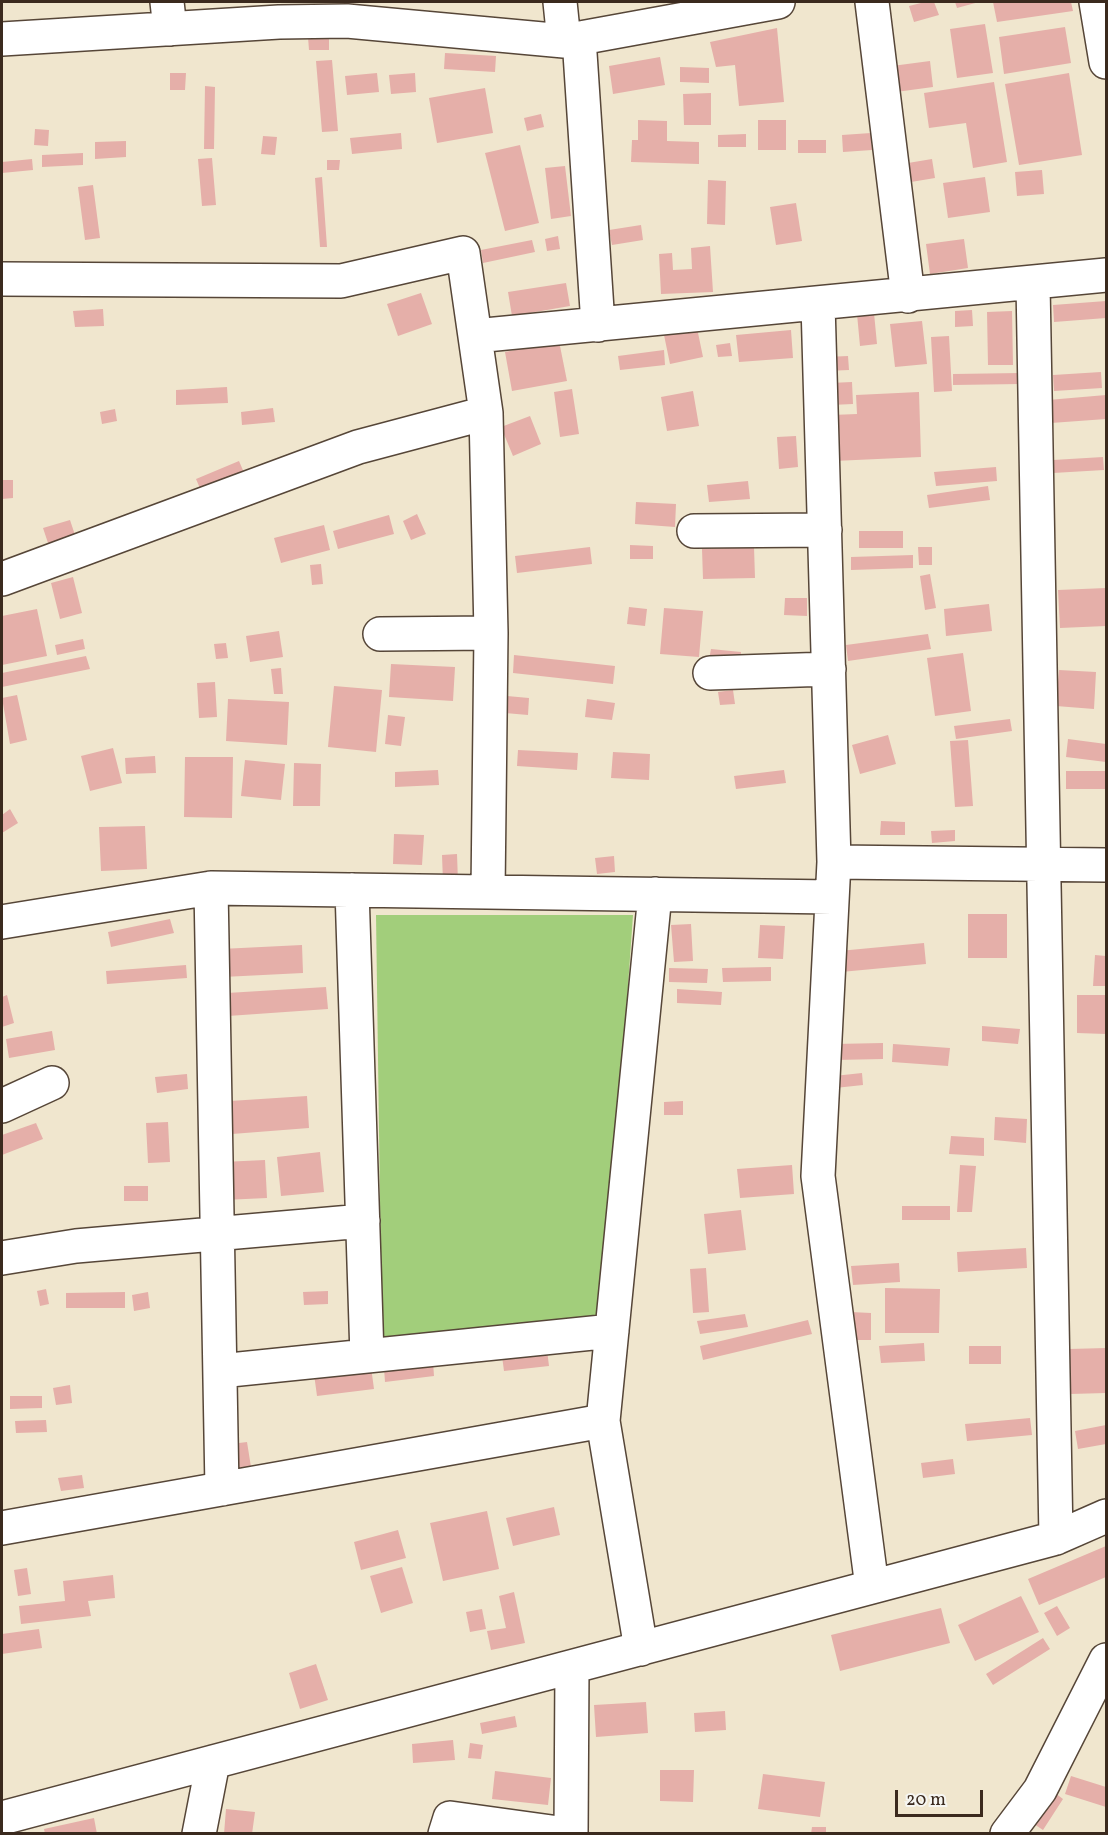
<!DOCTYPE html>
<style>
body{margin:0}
#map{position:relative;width:1108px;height:1835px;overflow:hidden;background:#f0e6ce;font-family:Vollkorn,serif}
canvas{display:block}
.frame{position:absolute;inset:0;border:3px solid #3b2a1e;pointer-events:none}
.scale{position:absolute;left:895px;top:1790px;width:88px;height:27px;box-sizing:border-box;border:3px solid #3b2a1e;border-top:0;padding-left:8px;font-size:18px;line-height:21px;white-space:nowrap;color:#3b2a1e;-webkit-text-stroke:4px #f6f6f2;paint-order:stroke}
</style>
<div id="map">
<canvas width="1108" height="1835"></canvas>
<div class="frame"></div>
<div class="scale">20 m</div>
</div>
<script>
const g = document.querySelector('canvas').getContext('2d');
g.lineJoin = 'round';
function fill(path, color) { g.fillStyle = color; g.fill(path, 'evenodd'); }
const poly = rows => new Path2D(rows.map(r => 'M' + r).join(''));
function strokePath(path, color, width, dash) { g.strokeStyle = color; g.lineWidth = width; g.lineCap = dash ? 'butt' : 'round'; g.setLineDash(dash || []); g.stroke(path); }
const green = poly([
 [376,915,633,915,604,1326,382,1345]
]);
const building = poly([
 [925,2,934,2,939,15,914,22,909,6],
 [955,2,979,2,957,8],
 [993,2,1071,2,1073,11,997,22],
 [985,24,993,73,957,78,950,29],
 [1065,27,1071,63,1004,74,999,37],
 [777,28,784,102,739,106,735,65,716,67,710,42],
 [308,37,329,37,329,50,309,50],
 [445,53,496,56,495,72,444,69],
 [660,57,665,85,613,94,609,66],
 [332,60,338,131,322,132,316,61],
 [930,61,933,87,896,92,892,66],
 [680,67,709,68,709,83,680,82],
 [170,73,186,73,185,90,170,90],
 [377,73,379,92,347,95,345,76],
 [415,73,416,92,391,94,389,75],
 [1069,73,1082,155,1019,165,1005,84],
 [994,82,1007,162,973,168,966,123,929,128,924,93],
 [205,86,215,87,214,149,204,149],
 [485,88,493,133,437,143,429,98],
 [711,93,711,125,684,125,683,94],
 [541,114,544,127,527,131,524,118],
 [638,120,667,121,667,141,699,142,699,164,631,162,632,140,638,140],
 [758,120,786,120,786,150,758,150],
 [35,129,49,130,48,146,34,145],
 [401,133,402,149,352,154,350,138],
 [871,133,872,150,843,152,842,135],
 [746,134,746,147,718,147,718,135],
 [263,136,277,137,275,155,261,154],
 [798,140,826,140,826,153,798,153],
 [126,141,126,157,95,159,95,142],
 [520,145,539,223,505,231,485,153],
 [83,153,83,165,42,167,42,155],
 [212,158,216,205,202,206,198,159],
 [32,159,33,170,2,173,2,162],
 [932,159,935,178,911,182,908,163],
 [327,160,340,160,339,170,327,170],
 [565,166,571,216,551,219,545,168],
 [1042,170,1044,194,1017,196,1015,172],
 [322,177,327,247,320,247,315,178],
 [985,177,990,212,948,218,943,183],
 [708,180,726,181,725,225,707,224],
 [93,185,100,238,85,240,78,187],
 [796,203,802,241,776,245,770,207],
 [641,225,643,240,612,245,609,230],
 [558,236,560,249,547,251,545,239],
 [964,239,968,268,930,274,926,244],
 [532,240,535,252,483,263,481,250],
 [710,246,713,292,661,294,659,254,672,253,673,270,692,269,691,248],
 [566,283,570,306,512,316,508,292],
 [421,293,432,324,398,336,387,304],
 [1106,301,1106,318,1054,322,1053,305],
 [103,309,104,326,75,327,73,311],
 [972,310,973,326,955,327,955,311],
 [1012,311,1013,365,988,365,987,312],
 [874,313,877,344,860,346,857,314],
 [922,321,927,364,895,367,890,324],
 [697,328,703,357,670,364,664,335],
 [791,330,793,358,739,362,736,335],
 [949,336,952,391,934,392,931,337],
 [559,341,567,381,512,391,505,352],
 [730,343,732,356,718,357,716,345],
 [664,350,665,365,620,370,618,356],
 [848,356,849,370,826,371,826,357],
 [1101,372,1102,388,1054,391,1053,375],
 [1020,373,1020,384,953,385,953,374],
 [852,382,853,404,831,405,830,383],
 [227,387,228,403,176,405,176,390],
 [572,389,579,434,560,437,554,392],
 [693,391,699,426,667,431,661,397],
 [919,392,921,457,834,461,832,415,857,414,856,395],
 [1106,395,1106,419,1051,423,1048,400],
 [273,408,275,422,242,425,241,412],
 [115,409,117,421,102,424,100,412],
 [530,416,541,444,513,456,501,427],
 [796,436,798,467,779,469,777,437],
 [1103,457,1104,470,1053,473,1053,460],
 [239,461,245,475,202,493,196,479],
 [996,467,997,481,936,486,934,472],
 [2,480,13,480,13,498,2,499],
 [748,481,750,499,709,502,707,485],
 [988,486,990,500,929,508,927,495],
 [636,502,676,504,675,527,635,524],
 [417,514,426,534,411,540,403,521],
 [389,515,394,534,338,549,333,531],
 [70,520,75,535,48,543,43,528],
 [324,525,330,550,281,563,274,538],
 [859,531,903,531,903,548,859,548],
 [630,545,653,546,653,559,630,559],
 [590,547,592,564,517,573,515,556],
 [754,547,755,578,703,579,702,549],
 [918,547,932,547,932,565,919,565],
 [913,555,913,568,851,570,851,557],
 [321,564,323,584,312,585,310,565],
 [930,574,936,608,925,610,920,576],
 [73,577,82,613,60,619,51,583],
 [1106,588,1106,626,1060,628,1058,590],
 [785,598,807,598,807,616,784,615],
 [989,604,992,631,946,636,944,609],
 [629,607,647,609,645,626,627,624],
 [664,608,703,611,699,657,660,654],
 [37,609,47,656,2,665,2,616],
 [279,631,283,657,250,662,246,636],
 [928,634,931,649,848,661,846,645],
 [83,639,85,649,57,655,55,645],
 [226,643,228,658,216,659,214,644],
 [711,649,741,652,740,663,709,660],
 [963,653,971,711,935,716,927,658],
 [514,655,615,666,613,684,513,673],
 [86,656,90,669,2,687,2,673],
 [391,664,455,667,453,701,389,697],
 [281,668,283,694,274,694,271,669],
 [1059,670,1096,672,1094,709,1056,706],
 [215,682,217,717,199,718,197,683],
 [334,686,382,690,376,752,328,747],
 [733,690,735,704,720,705,718,692],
 [17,695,27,740,10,744,2,698],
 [507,696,529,698,528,715,505,713],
 [228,699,289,702,287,745,226,741],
 [587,699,615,703,612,720,585,717],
 [388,715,405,717,401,746,385,744],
 [1010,719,1012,731,956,739,954,726],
 [888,735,896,764,860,774,852,745],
 [1068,739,1106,744,1106,762,1066,757],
 [968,740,973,806,955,807,950,741],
 [113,748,122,783,90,791,81,756],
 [518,750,578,753,577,770,517,766],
 [613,752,650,754,649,780,611,778],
 [155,756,156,773,126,774,125,758],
 [185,757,233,757,232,818,184,817],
 [245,760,285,764,281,800,241,796],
 [294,763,321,764,320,806,293,806],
 [438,770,439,785,395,787,395,772],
 [784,770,786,783,736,789,734,776],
 [1066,771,1106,771,1106,789,1066,789],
 [10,809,18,823,2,833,2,815],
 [881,821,905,822,905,835,880,835],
 [145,826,147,869,101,871,99,827],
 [955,830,955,841,932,843,931,831],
 [394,834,424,835,422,865,393,864],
 [457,854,458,882,443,882,442,855],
 [614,856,615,872,597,874,595,858],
 [968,914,1007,914,1007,958,968,958],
 [170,919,174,933,111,947,108,932],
 [691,924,693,961,674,962,671,925],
 [760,925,785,926,783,959,758,958],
 [924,943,926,964,841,972,839,951],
 [302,945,303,973,223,977,221,949],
 [1095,955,1106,956,1106,986,1093,986],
 [186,965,187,978,107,984,106,971],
 [771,967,771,981,723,982,722,968],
 [669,968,708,969,707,983,669,982],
 [326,987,328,1009,228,1016,227,993],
 [677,989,722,992,721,1005,677,1003],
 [7,995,14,1023,2,1027,2,997],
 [1077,995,1106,995,1106,1034,1077,1033],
 [982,1026,1020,1029,1018,1044,982,1041],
 [52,1031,55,1050,9,1058,6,1039],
 [883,1043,883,1059,835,1060,835,1044],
 [893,1044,950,1048,948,1066,892,1062],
 [862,1073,863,1085,835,1088,834,1076],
 [187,1074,188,1089,157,1093,155,1077],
 [307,1096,309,1128,232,1134,230,1101],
 [683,1101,683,1115,664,1115,664,1102],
 [995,1117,1027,1119,1026,1143,994,1140],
 [168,1122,170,1162,148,1163,146,1123],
 [36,1123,43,1139,2,1155,2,1135],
 [951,1136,984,1138,984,1156,949,1154],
 [320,1152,324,1192,281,1196,277,1157],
 [265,1160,267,1198,224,1200,222,1162],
 [792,1165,794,1194,740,1198,737,1169],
 [960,1165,976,1166,972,1212,957,1212],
 [124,1186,148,1186,148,1201,124,1201],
 [902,1206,950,1206,950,1220,902,1220],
 [741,1210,746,1250,708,1254,704,1214],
 [1026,1248,1027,1268,958,1272,957,1252],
 [899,1263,900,1282,853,1285,851,1266],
 [706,1268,709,1312,693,1313,690,1269],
 [885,1288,940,1289,939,1333,885,1333],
 [46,1289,49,1304,40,1306,37,1291],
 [328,1291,328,1304,304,1305,303,1292],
 [125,1292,125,1308,66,1308,66,1293],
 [148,1292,150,1308,134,1311,132,1295],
 [851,1312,871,1313,871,1340,851,1340],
 [745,1314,748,1327,700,1334,697,1321],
 [808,1320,812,1334,703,1360,700,1346],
 [924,1343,925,1361,881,1363,879,1346],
 [969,1346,1001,1346,1001,1364,969,1364],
 [1106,1348,1106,1393,1070,1394,1069,1349],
 [547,1350,549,1366,504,1371,502,1356],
 [433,1362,434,1376,385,1382,384,1368],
 [371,1367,374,1389,317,1396,314,1374],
 [70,1385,72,1403,56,1405,53,1388],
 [10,1396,42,1396,42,1408,10,1409],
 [1030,1418,1032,1435,967,1441,965,1424],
 [46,1420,47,1432,16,1433,15,1421],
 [1106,1425,1106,1444,1078,1449,1075,1431],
 [247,1442,251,1467,234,1469,231,1444],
 [953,1459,955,1474,923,1478,921,1463],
 [82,1475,84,1488,61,1491,58,1478],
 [554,1507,560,1535,513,1546,506,1518],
 [487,1511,499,1569,443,1581,430,1523],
 [398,1530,406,1558,361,1570,354,1542],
 [1106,1546,1106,1577,1039,1605,1028,1579],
 [402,1567,413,1603,381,1613,370,1576],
 [27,1568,31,1594,18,1596,14,1570],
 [113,1575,115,1598,88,1601,91,1616,21,1624,19,1606,65,1601,63,1581],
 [514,1592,525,1643,491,1650,487,1631,506,1628,499,1596],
 [1021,1596,1039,1632,975,1661,958,1625],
 [1057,1606,1070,1628,1057,1636,1044,1613],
 [941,1608,950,1643,840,1671,831,1635],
 [482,1609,486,1629,470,1632,466,1612],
 [39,1629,42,1648,2,1654,2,1634],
 [1043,1638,1050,1649,993,1685,986,1674],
 [316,1664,328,1700,300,1709,289,1673],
 [646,1702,648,1733,596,1737,594,1705],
 [725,1711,726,1730,695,1732,694,1713],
 [515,1716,517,1727,482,1734,480,1723],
 [453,1740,455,1760,413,1763,412,1744],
 [470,1743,483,1745,481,1759,468,1758],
 [660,1770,694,1770,693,1802,660,1801],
 [495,1771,551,1778,548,1805,492,1799],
 [763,1774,825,1782,820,1817,758,1809],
 [1071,1776,1106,1787,1106,1807,1065,1794],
 [1055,1793,1063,1799,1043,1830,1034,1824],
 [226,1809,255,1812,252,1834,224,1834],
 [94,1818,97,1834,45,1834,44,1829],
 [812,1827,826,1827,826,1834,811,1834]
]);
const minor = poly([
 [167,2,170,29],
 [560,2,564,41],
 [872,2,908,296],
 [1096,2,1106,62],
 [579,38,598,325],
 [2,39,279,22,347,21,564,41,778,2],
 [2,279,341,281,463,253,486,413,491,633,488,892],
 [1033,284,1056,1538],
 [818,304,834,862,818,1176,872,1587],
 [475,336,1106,275],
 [694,531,825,530],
 [2,579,358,447,486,413],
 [380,634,491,633],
 [710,673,829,669],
 [834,862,1106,865],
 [211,888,222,1489],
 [352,890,367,1356],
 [2,922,211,888,832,897],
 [2,1106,52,1083],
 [2,1258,76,1246,363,1221],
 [220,1371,612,1331],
 [2,1528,603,1421],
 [641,1649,603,1421,655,894],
 [2,1818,1056,1538,1106,1516],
 [199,1834,213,1762],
 [445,1834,450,1818,566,1834],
 [571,1834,572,1667],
 [1007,1834,1040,1790,1106,1660]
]);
fill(green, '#a2ce7b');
fill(building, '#e5afa9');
strokePath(minor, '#564638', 36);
strokePath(minor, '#fff', 33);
</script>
